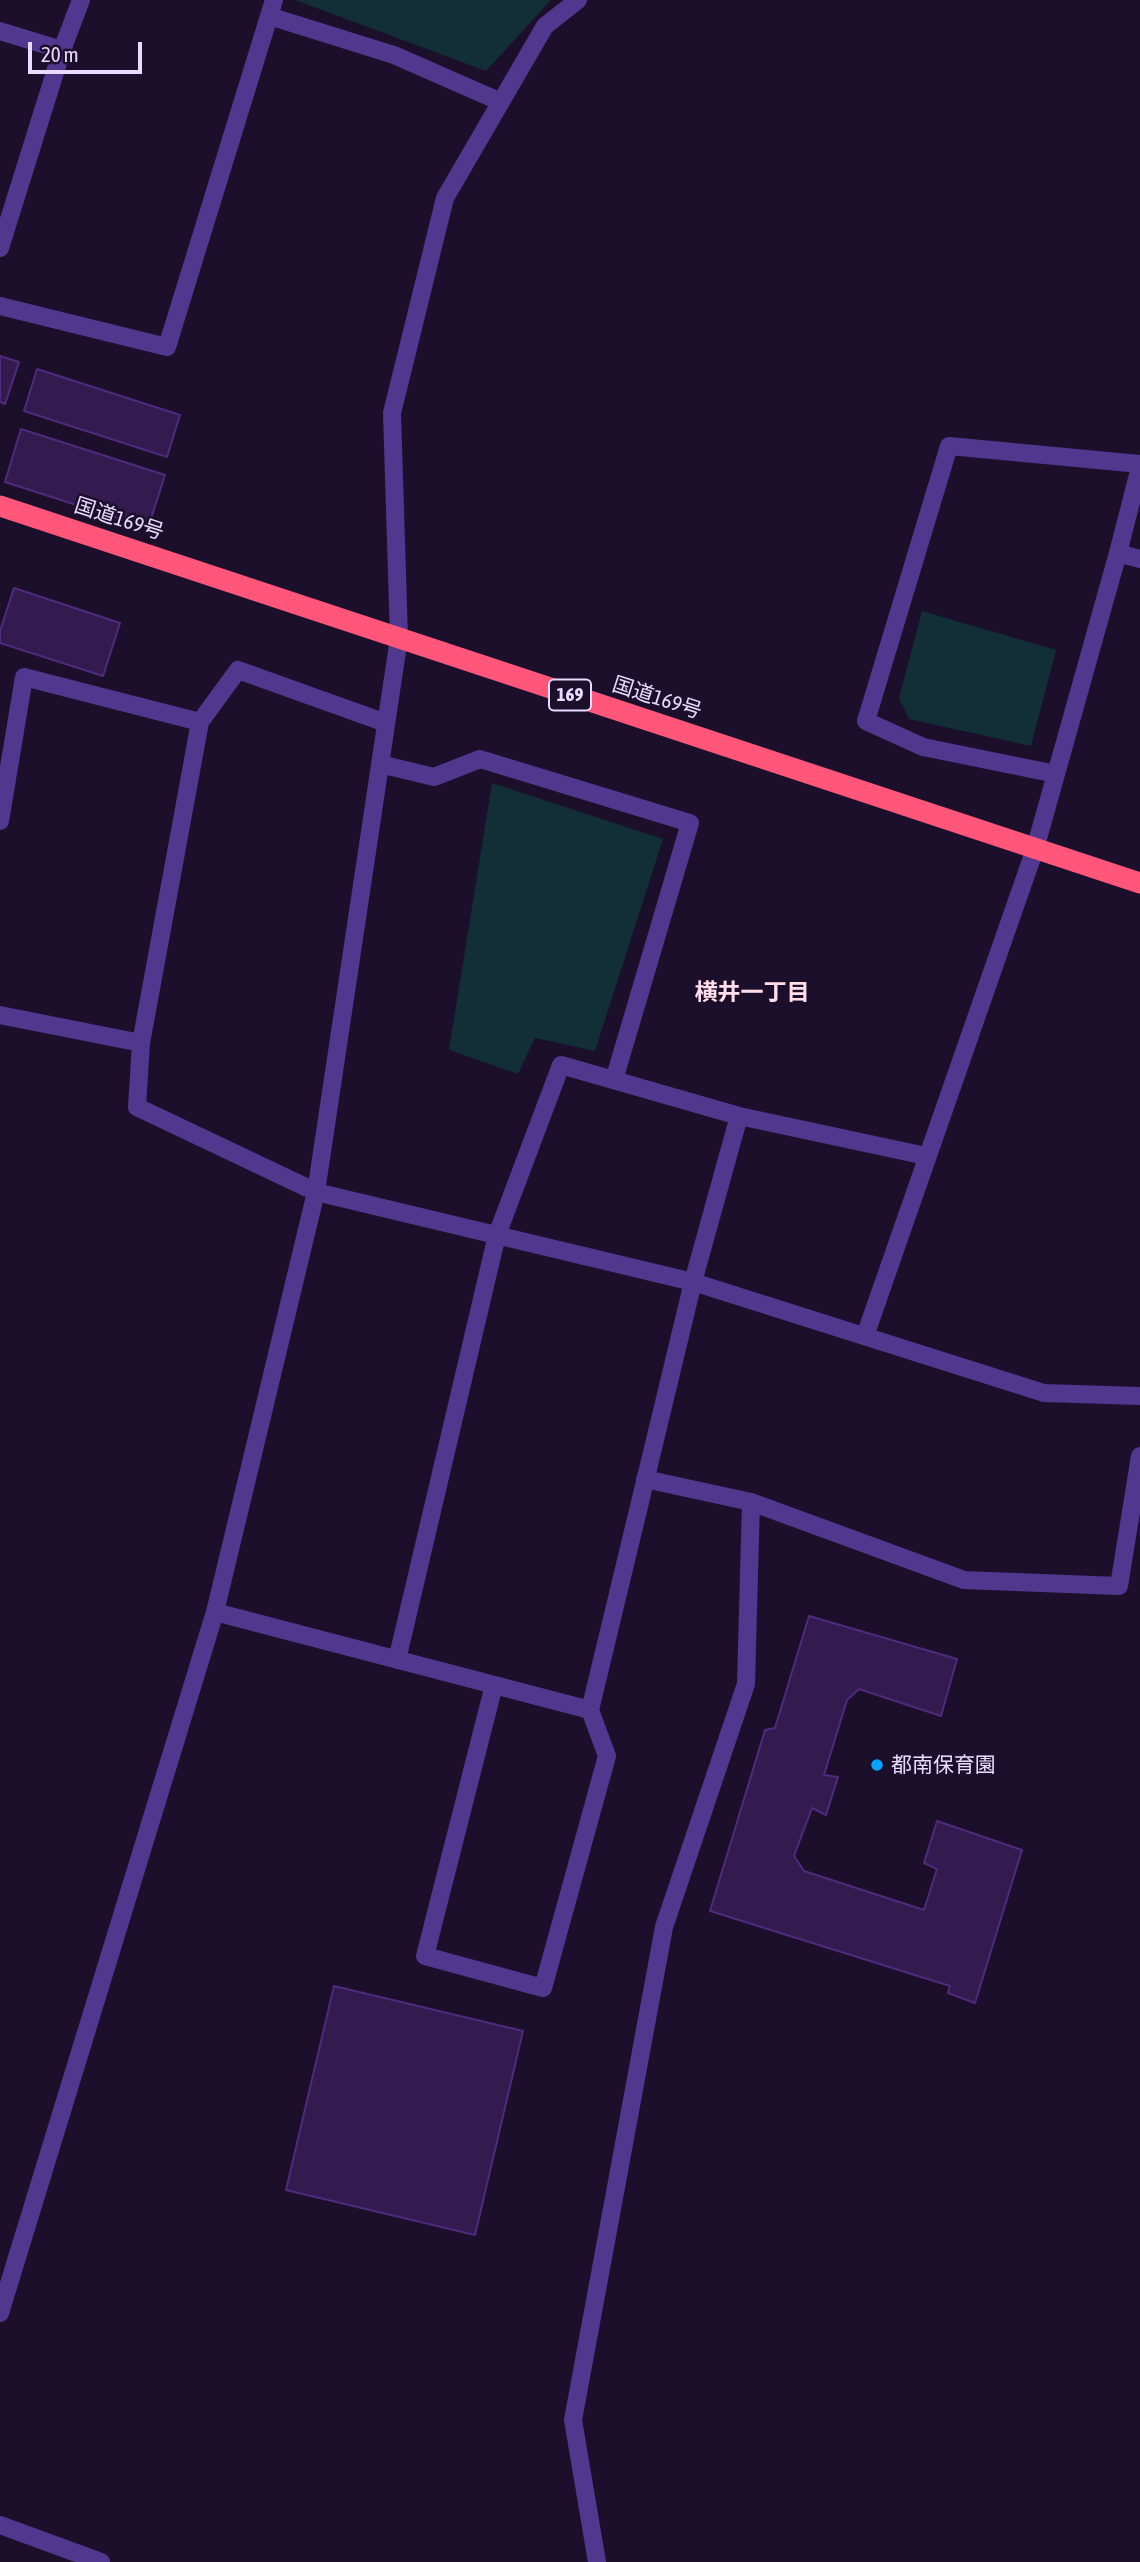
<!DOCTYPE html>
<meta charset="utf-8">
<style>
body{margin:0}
#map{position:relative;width:1140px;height:2562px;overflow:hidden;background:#1c0f2c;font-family:"Asap Condensed",sans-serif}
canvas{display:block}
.scale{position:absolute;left:28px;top:42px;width:114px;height:32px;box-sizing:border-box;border:4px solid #e8dbff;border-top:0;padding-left:9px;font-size:21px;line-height:24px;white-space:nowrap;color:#e8dbff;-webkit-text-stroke:5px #1c0f2c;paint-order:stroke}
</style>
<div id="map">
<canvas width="1140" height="2562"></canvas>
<div class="scale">20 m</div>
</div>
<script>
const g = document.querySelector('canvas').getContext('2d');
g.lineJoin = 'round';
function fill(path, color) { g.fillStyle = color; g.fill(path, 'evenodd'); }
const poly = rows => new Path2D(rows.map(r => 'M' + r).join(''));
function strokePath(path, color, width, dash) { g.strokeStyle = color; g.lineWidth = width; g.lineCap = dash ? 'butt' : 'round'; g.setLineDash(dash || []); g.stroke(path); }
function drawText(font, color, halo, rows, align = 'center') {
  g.font = font + ' "Asap Condensed","Noto Sans JP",sans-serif'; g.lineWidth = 5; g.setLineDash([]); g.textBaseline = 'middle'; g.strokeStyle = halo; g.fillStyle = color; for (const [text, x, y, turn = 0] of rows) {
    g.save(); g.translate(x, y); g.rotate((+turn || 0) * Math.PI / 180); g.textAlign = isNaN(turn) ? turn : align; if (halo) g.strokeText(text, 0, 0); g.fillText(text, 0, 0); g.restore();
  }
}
const green = poly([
 [295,0,551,0,486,71],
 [922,611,1056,650,1031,746,909,719,899,698],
 [492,783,663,839,595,1051,535,1038,518,1074,449,1050]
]);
const building = poly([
 [0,356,19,362,5,404,0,402,0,356],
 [37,369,180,415,167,457,24,411,37,369],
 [21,429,165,475,148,528,5,482,21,429],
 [14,588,120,623,103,676,0,643,0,631,14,588],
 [809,1616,957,1659,941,1716,859,1689,847,1700,824,1775,838,1777,826,1815,812,1808,794,1856,804,1871,924,1910,937,1869,924,1863,937,1821,1022,1850,975,2003,948,1993,950,1986,710,1911,765,1730,775,1728,809,1616],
 [334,1986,523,2031,475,2235,286,2190,334,1986]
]);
const street = poly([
 [269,16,394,55,501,102],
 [0,31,62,50],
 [0,248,62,50,81,0],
 [0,306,167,347,274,0],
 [1118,553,1140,559],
 [380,764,434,777,480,759,690,823,614,1080],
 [1056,774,923,747,866,721,949,446,1140,464],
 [0,821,24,677,200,722,238,670,386,723],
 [0,1015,141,1043,137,1107,316,1192,693,1282,1044,1393,1140,1396],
 [141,1043,200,722],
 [865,1336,1035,849,1118,553,1140,467],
 [645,1479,751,1502,964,1580,1119,1586,1140,1456],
 [215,1612,590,1710,693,1282,739,1116],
 [397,1660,497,1235,561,1065,739,1116,926,1156],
 [494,1685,425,1956,543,1988,607,1756,590,1710],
 [0,2313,215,1612,316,1192,399,638,392,413,445,198,545,26,578,0],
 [0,2525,101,2562],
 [597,2562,573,2420,664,1927,746,1684,751,1502]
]);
const highway = poly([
 [0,506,1140,883]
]);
const markers = [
 [877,1765,7,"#07a4ff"]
];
const shields = [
 [570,695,42]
];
const shieldNames = [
 ["169",570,695]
];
const streetNames = [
 ["国道169号",119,519,18],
 ["国道169号",657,698,18]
];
const poiNames = [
 ["都南保育園",891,1765]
];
const neighbourhoodNames = [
 ["横井一丁目",752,993]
];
fill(green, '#122e37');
fill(building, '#331a4f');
strokePath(building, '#502a7d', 2);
strokePath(street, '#52378f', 18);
strokePath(highway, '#ff567a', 21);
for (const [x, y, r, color] of markers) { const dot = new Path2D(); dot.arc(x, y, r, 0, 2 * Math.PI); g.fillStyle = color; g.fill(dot); strokePath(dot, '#1c0f2c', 2.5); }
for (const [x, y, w] of shields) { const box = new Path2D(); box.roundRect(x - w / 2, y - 15.5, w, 31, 5); g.fillStyle = '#1c0f2c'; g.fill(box); strokePath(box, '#e8dbff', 2); }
drawText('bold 19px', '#e8dbff', null, shieldNames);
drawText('21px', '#e8dbff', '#1c0f2c', streetNames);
drawText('21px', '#e8dbff', '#1c0f2c', poiNames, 'left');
drawText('bold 23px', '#ffdde9', '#1c0f2c', neighbourhoodNames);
</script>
